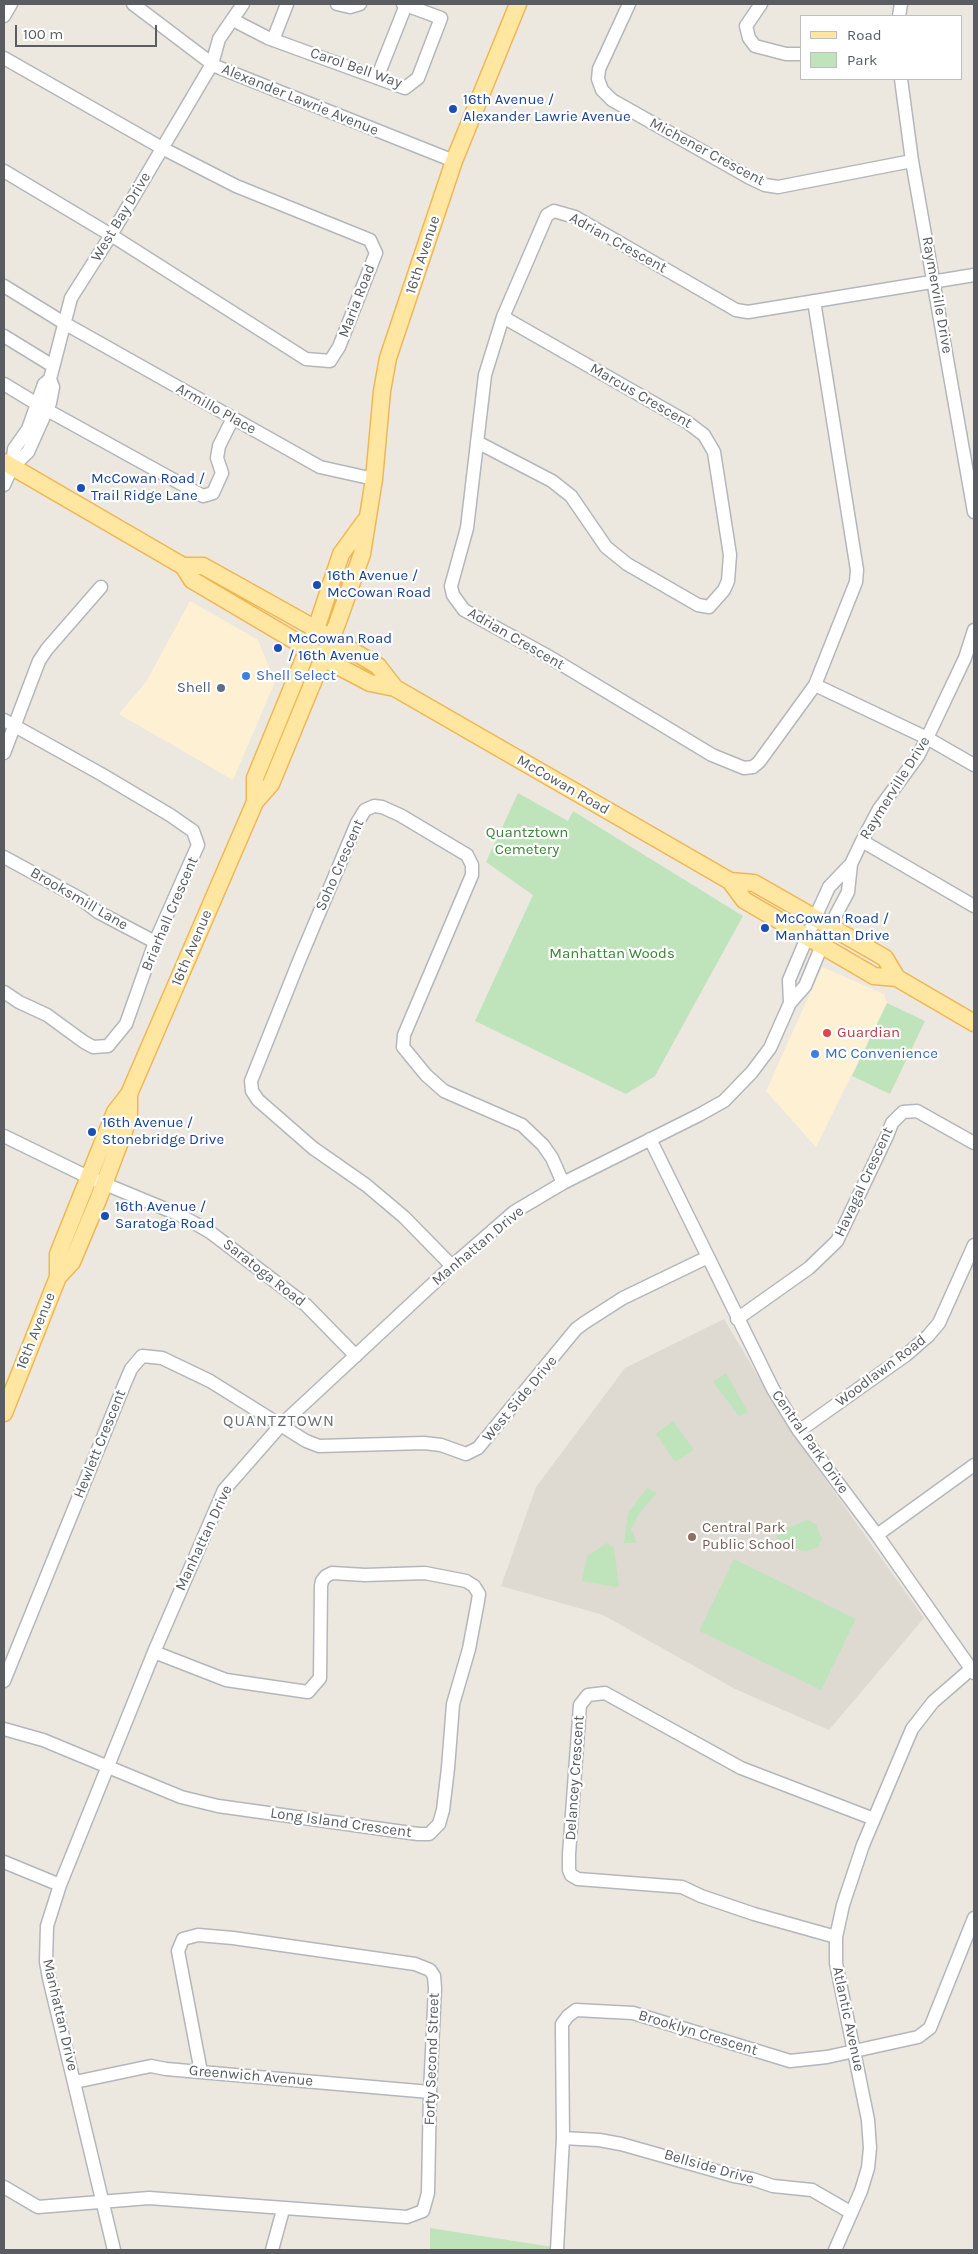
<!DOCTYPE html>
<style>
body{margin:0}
#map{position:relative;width:978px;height:2254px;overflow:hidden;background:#ece8e0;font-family:Karla,sans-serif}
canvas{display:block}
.frame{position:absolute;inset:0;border:5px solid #595d61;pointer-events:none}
.legend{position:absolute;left:800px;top:15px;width:162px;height:65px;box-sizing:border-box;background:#fff;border:1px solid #bdbec0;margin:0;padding:6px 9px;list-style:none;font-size:15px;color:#595d61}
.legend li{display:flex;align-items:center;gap:10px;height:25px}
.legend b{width:25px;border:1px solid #bdbec0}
.scale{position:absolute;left:15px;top:25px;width:142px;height:22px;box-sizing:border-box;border:2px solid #595d61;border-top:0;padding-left:6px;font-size:15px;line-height:18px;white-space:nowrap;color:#595d61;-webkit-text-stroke:4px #fff;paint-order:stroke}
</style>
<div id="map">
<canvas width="978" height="2254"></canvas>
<div class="frame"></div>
<ul class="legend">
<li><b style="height:6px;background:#ffe7a1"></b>Road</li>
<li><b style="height:14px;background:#bfe4bb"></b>Park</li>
</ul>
<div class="scale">100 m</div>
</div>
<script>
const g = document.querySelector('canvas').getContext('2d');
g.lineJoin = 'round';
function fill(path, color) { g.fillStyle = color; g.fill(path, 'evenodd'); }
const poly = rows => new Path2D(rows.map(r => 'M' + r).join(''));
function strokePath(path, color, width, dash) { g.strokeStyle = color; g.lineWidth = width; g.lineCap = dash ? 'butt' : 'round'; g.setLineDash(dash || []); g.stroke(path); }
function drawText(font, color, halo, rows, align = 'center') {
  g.font = font + ' Karla,sans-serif'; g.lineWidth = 4.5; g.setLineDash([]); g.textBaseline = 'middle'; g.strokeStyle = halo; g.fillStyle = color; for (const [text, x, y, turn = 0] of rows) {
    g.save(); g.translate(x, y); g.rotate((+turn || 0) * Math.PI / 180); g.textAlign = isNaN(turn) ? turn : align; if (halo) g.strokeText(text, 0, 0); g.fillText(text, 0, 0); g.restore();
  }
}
const commercial = poly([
 [190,601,258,640,275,682,233,780,119,714,146,682],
 [822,967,884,994,887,1003,816,1147,766,1091]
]);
const education = poly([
 [724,1319,790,1430,924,1618,829,1730,735,1689,603,1615,501,1586,536,1487,625,1368]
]);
const green = poly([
 [518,793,568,821,573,811,743,916,655,1076,626,1094,475,1021,533,895,486,862],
 [887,1003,925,1021,890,1094,852,1076],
 [726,1373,748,1412,739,1416,713,1382],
 [673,1421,694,1450,675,1462,656,1434],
 [647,1488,657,1493,639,1514,631,1529,637,1543,624,1543,628,1513],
 [807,1520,816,1524,822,1539,817,1548,805,1551,790,1547,785,1548,777,1541,777,1532],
 [607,1543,614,1548,619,1586,615,1587,582,1581,587,1556],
 [734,1559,856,1619,821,1690,699,1631],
 [430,2228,553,2247,553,2250,430,2250]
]);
const minor = poly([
 [133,4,215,66,454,161],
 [337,4,350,7,360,4],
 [629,4,599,69,598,79,602,90,612,100,750,178,765,185,778,187,912,161],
 [761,4,746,26,749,38,755,46,786,54,802,54],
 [4,16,11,4],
 [899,16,901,4],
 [233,20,268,38,405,88,418,78,441,18,403,4],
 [273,40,287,4],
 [4,58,162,148,236,186,370,240,376,253,339,347,330,361,306,359,111,235,4,171],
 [377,78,406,5],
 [901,79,912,161,974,512],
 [4,286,64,323,320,467,374,479],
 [814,301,857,570,856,582,815,685,759,762,753,767,744,768,712,755,546,655,464,610,453,595,451,586,467,528,485,375,503,317,547,215,554,211,575,217,736,310,748,312,974,275],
 [4,336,53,366],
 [4,384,37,404],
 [47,410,203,496,213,493,222,473,217,458,219,446,233,418],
 [477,442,552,481,571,496,606,547,627,564,698,605,709,607,724,590,728,581,730,555,714,452,704,435,687,422,503,317],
 [12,467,28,452,50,403,53,387,50,379,71,298,111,235,212,64,219,39,243,4],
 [4,485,12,467,14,449,28,429,44,384,50,379],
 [815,685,927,738,974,765],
 [4,720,101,774,170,815,193,831,198,845,155,942,126,1024,108,1046,93,1047,84,1042,47,1015,19,1002,4,992],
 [4,753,39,661,47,649,101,587],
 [862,841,974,906],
 [4,857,81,899,98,912,155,942],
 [790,1003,789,980,819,909,829,887,851,864],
 [4,1136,88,1177,180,1215,210,1232,306,1305,356,1356],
 [650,1139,773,1389,799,1431,877,1535,974,1673],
 [452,1266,404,1217,366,1185,313,1148,258,1100,252,1091,251,1081,299,961,357,823,365,810,374,806,382,807,400,815,467,855,472,865,472,875,404,1035,403,1047,426,1075,444,1091,522,1125,543,1145,552,1158,563,1183],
 [737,1319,809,1268,837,1241,887,1136,892,1123,903,1112,917,1111,974,1143],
 [799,1431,906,1355,928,1336,939,1323,974,1245],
 [877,1535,974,1465],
 [4,1681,125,1383,131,1369,142,1356,162,1358,210,1381,306,1441,319,1446,424,1443,441,1445,466,1454,478,1448,576,1329,584,1323,623,1298,708,1257],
 [4,1729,43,1740,181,1797,218,1806,418,1834,429,1834,439,1824,443,1810,448,1768,453,1704,469,1649,478,1601,479,1594,474,1586,466,1581,425,1573,365,1575,332,1573,326,1576,322,1581,321,1586,320,1678,308,1692,226,1680,154,1652],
 [4,1862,60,1885],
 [836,1937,754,1914,701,1896,682,1887,578,1879,571,1875,569,1870,569,1854,580,1705,588,1695,605,1693,741,1768,874,1819],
 [75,2082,151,2066,166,2069,430,2092],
 [563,2138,599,2140,621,2144,734,2176,752,2179,773,2186,812,2190,850,2212],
 [4,2187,38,2207,149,2198,407,2217,423,2211,428,2193,430,2092,435,1988,434,1976,430,1970,415,1964,233,1938,198,1935,183,1939,178,1951,201,2072],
 [114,2250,49,1978,46,1962,47,1926,60,1885,154,1652,224,1490,281,1425,452,1266,514,1212,563,1183,699,1115,724,1101,752,1072,770,1048,790,1003,805,986,830,926,848,892,851,864,862,841,879,809,918,756,927,738,965,658,974,630],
 [272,2250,283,2210],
 [557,2250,563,2138,562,2031,562,2024,568,2016,576,2010,633,2013,790,2061,827,2057,918,2037,930,2028,974,1918],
 [835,2250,861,2191,868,2168,870,2148,868,2120,836,1963,836,1937,843,1905,863,1845,912,1729,933,1702,971,1669]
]);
const major = poly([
 [4,462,183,566,203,566,316,629,378,666,395,688],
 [183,566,192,580,336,665,370,683,395,688,730,881,744,900,874,976,897,978,974,1023],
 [255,802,255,778,316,629,341,554,365,521],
 [730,881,754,883,885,958,897,978],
 [58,1277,72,1262,98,1200,129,1118,129,1094],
 [4,1413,58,1277,58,1254,115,1112,129,1094,255,802,271,784,337,624,362,554,374,479,382,391,388,358,454,161,518,4]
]);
const markers = [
 [453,109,5,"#1a4fb4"],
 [81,488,5,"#1a4fb4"],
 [317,585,5,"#1a4fb4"],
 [278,648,5,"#1a4fb4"],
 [246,676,5,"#3f7fe0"],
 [221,688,5,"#5c6f8a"],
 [765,928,5,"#1a4fb4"],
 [827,1033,5,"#e0444e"],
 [815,1054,5,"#3f7fe0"],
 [92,1132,5,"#1a4fb4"],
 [105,1216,5,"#1a4fb4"],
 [692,1537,5,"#8d6e63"]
];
const streetNames = [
 ["Carol Bell Way",356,68,19],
 ["Alexander Lawrie Avenue",300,100,22],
 ["Michener Crescent",707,152,28],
 ["West Bay Drive",121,217,-59],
 ["Adrian Crescent",618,243,29],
 ["16th Avenue",423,255,-72],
 ["Raymerville Drive",937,295,80],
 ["Maria Road",357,301,-69],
 ["Marcus Crescent",641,396,30],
 ["Armillo Place",216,409,29],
 ["Adrian Crescent",516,639,30],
 ["McCowan Road",563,785,30],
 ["Raymerville Drive",895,788,-58],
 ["Soho Crescent",340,865,-66],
 ["Brooksmill Lane",79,899,30],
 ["Briarhall Crescent",170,914,-67],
 ["16th Avenue",192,948,-67],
 ["Havagal Crescent",864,1182,-65],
 ["Manhattan Drive",478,1246,-40],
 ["Saratoga Road",264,1273,38],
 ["16th Avenue",36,1331,-68],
 ["Woodlawn Road",881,1371,-37],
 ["West Side Drive",520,1399,-50],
 ["Central Park Drive",810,1442,55],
 ["Hewlett Crescent",100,1444,-68],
 ["Manhattan Drive",204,1538,-65],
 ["Delancey Crescent",575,1778,-86],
 ["Long Island Crescent",341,1823,8],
 ["Manhattan Drive",60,2015,77],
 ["Atlantic Avenue",848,2019,78],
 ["Brooklyn Crescent",698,2033,17],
 ["Forty Second Street",432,2059,-88],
 ["Greenwich Avenue",251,2076,5],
 ["Bellside Drive",709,2167,16]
];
const transitNames = [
 ["16th Avenue /",463,100],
 ["Alexander Lawrie Avenue",463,117],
 ["McCowan Road /",91,479],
 ["Trail Ridge Lane",91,496],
 ["16th Avenue /",327,576],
 ["McCowan Road",327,593],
 ["McCowan Road",288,639],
 ["/ 16th Avenue",288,656],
 ["McCowan Road /",775,919],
 ["Manhattan Drive",775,936],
 ["16th Avenue /",102,1123],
 ["Stonebridge Drive",102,1140],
 ["16th Avenue /",115,1207],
 ["Saratoga Road",115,1224]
];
const shopNames = [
 ["Shell Select",256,676],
 ["MC Convenience",825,1054]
];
const serviceNames = [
 ["Shell",211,688]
];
const parkNames = [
 ["Quantztown",527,833],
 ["Cemetery",527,850],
 ["Manhattan Woods",612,954]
];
const healthNames = [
 ["Guardian",837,1033]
];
const educationNames = [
 ["Central Park",702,1528],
 ["Public School",702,1545]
];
const neighbourhoodNames = [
 ["QUANTZTOWN",279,1421]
];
fill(commercial, '#fef0d3');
fill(education, '#dedad1');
fill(green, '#bfe4bb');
strokePath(minor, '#b3b7bb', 15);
strokePath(major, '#f1b654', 19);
strokePath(minor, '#fff', 12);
strokePath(major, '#ffe7a1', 16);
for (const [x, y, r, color] of markers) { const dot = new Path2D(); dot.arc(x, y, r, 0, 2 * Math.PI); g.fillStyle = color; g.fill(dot); strokePath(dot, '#fff', 2); }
drawText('15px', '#595d61', '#fff', streetNames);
drawText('15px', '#164399', '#fff', transitNames, 'left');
drawText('15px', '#366cbe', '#fff', shopNames, 'left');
drawText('15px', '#4e5e75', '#fff', serviceNames, 'right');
drawText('15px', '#388434', '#fff', parkNames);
drawText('15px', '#be3a42', '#fff', healthNames, 'left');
drawText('15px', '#785e54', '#fff', educationNames, 'left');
g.letterSpacing = '1px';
drawText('16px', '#696f73', '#fff', neighbourhoodNames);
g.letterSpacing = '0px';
</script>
